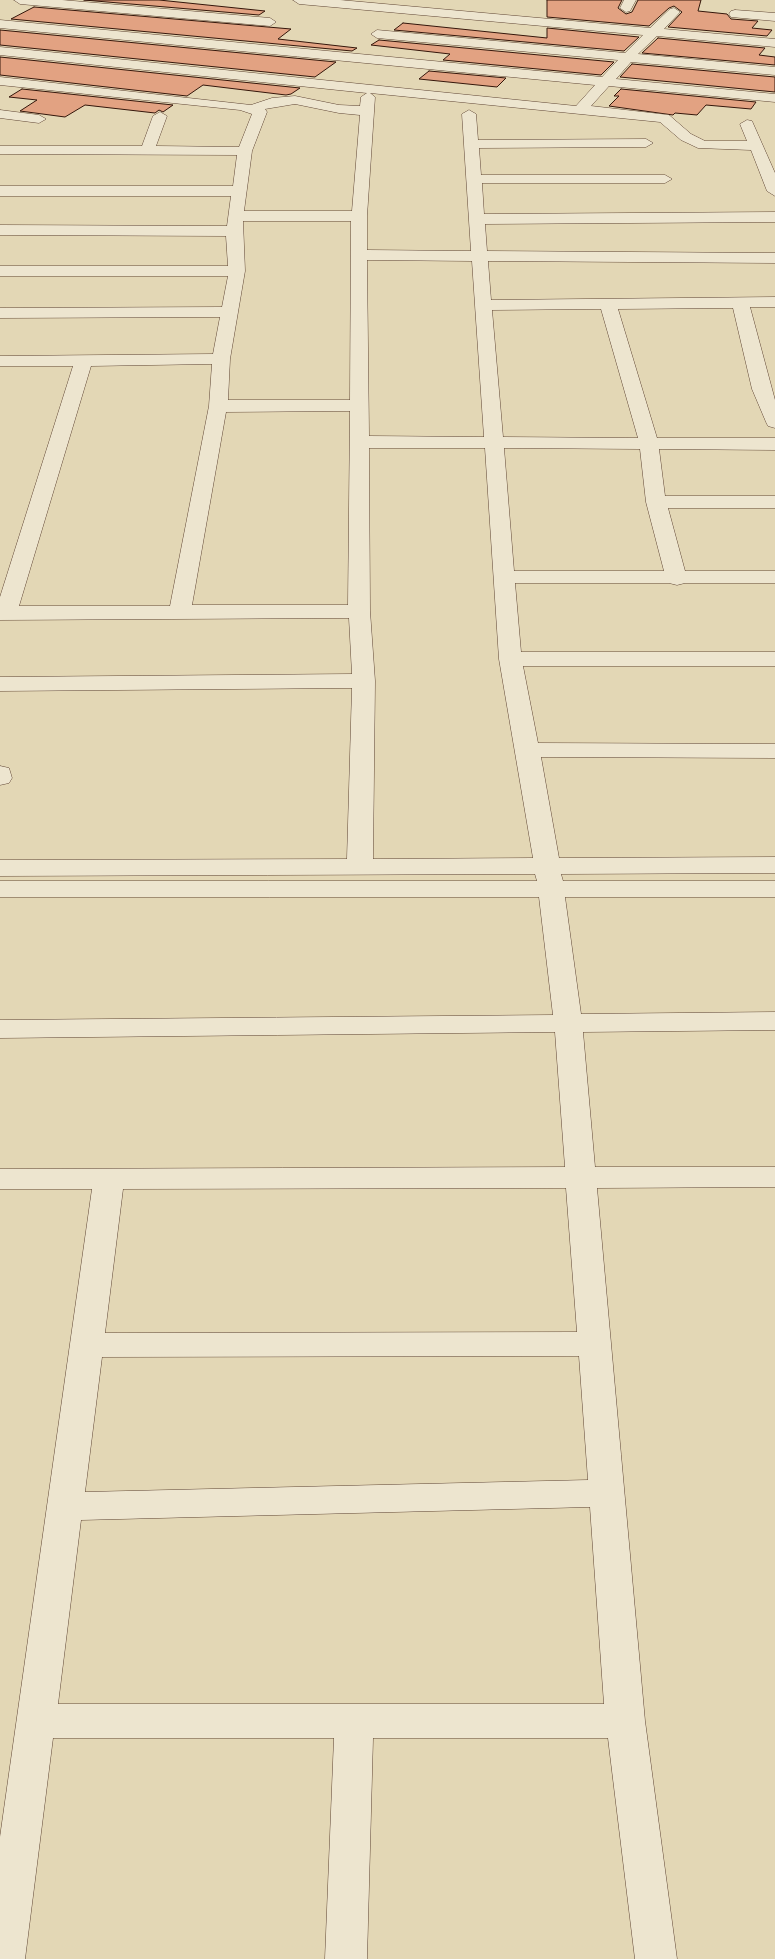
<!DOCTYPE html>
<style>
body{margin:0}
canvas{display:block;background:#e3d7b5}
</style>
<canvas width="775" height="1959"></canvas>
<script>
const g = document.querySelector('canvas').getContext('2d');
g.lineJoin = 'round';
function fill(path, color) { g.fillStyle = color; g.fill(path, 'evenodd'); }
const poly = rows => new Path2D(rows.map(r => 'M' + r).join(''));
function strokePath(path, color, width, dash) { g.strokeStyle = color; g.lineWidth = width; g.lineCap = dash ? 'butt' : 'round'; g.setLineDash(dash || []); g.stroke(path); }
const building = poly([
 [84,0,159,0,265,11,259,15,84,0],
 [547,0,622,0,618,8,626,14,632,12,638,0,701,0,698,11,727,14,731,19,758,21,752,28,772,30,767,36,668,27,682,12,674,6,669,8,649,26,547,17,547,0],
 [34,7,291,29,278,39,357,48,352,51,11,19,34,7],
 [403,23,547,38,547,28,639,37,624,51,394,30,403,23],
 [0,30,336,62,315,77,0,45,0,30],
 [658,38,765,48,759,55,775,57,775,65,642,53,658,38],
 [379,40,614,62,601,75,443,60,450,54,371,45,379,40],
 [0,57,300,88,291,94,286,95,203,85,187,96,0,75,0,57],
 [632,64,775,77,775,92,620,77,632,64],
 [429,71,506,78,497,87,419,79,429,71],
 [22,89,173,105,163,112,159,110,155,113,85,105,65,117,20,111,37,100,9,97,22,89],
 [621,89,756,102,751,109,706,105,697,115,675,113,673,115,609,106,619,96,614,96,621,89]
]);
const minor = poly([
 [14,0,62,0,270,18,276,22,270,26,20,4,14,0],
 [293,0,340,0,650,28,670,9,674,8,680,12,664,29,775,39,775,47,657,36,638,54,775,67,775,75,631,62,616,79,775,94,775,102,609,86,591,106,669,115,691,134,705,141,747,141,740,124,747,120,752,121,775,173,775,196,767,191,751,150,698,148,681,140,660,122,370,93,375,97,367,216,367,250,471,251,462,114,469,110,476,114,478,140,646,139,653,143,646,147,479,148,481,175,665,175,672,179,665,183,482,183,484,214,775,212,775,222,485,224,487,251,775,253,775,263,488,261,491,300,775,297,775,307,750,307,775,400,775,428,768,426,766,422,752,389,733,308,618,309,657,438,775,438,775,450,659,449,665,496,775,496,775,508,668,508,685,571,775,571,775,583,685,583,677,585,669,583,515,583,521,652,775,652,775,666,523,666,538,743,775,744,775,758,541,757,559,858,775,857,775,873,561,874,563,881,775,881,775,897,565,897,581,1014,775,1012,775,1030,583,1032,595,1167,775,1167,775,1187,597,1188,645,1721,677,1959,635,1959,608,1738,373,1738,367,1959,325,1959,334,1738,53,1738,25,1959,0,1959,0,1837,92,1189,0,1189,0,1169,565,1167,555,1032,0,1038,0,1020,553,1015,539,897,0,897,0,881,537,881,535,874,0,876,0,860,347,859,352,688,0,691,0,677,352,674,349,618,0,620,0,597,73,366,0,366,0,356,213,354,220,317,0,318,0,308,222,307,228,276,0,276,0,266,228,266,226,236,0,235,0,225,227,226,231,196,0,196,0,186,233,186,237,155,0,154,0,146,142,146,153,116,160,112,167,116,156,146,239,147,252,114,240,110,0,85,0,77,251,105,272,98,295,96,339,105,360,106,361,97,367,93,0,55,0,47,576,106,595,85,0,28,0,20,602,77,618,60,377,38,371,34,377,30,625,53,643,35,299,4,293,0],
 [295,104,339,113,360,115,352,211,244,211,252,151,267,112,265,109,295,104],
 [243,221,351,221,350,400,228,400,230,359,245,271,243,221],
 [367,260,472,261,484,437,369,436,367,260],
 [601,309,638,438,503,437,492,310,601,309],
 [212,364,209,406,170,606,19,606,91,366,212,364],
 [350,411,348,605,192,605,226,412,350,411],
 [369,448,485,448,499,659,533,858,373,859,375,681,370,611,369,448],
 [504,448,640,449,646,502,664,571,514,571,504,448],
 [566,1188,577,1332,105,1333,123,1189,566,1188],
 [579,1356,588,1480,85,1492,102,1357,579,1356],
 [590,1507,604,1704,58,1704,81,1520,590,1507],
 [624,0,636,0,630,11,626,12,620,8,624,0],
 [735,10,775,13,775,21,731,17,729,14,731,11,735,10],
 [0,110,39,115,46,119,39,123,0,118,0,110],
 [0,766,9,768,12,778,9,783,0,785,0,766]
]);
fill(building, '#e2a282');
strokePath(building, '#34160a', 1);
strokePath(minor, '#604635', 1);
fill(minor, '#ede5cf');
</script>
